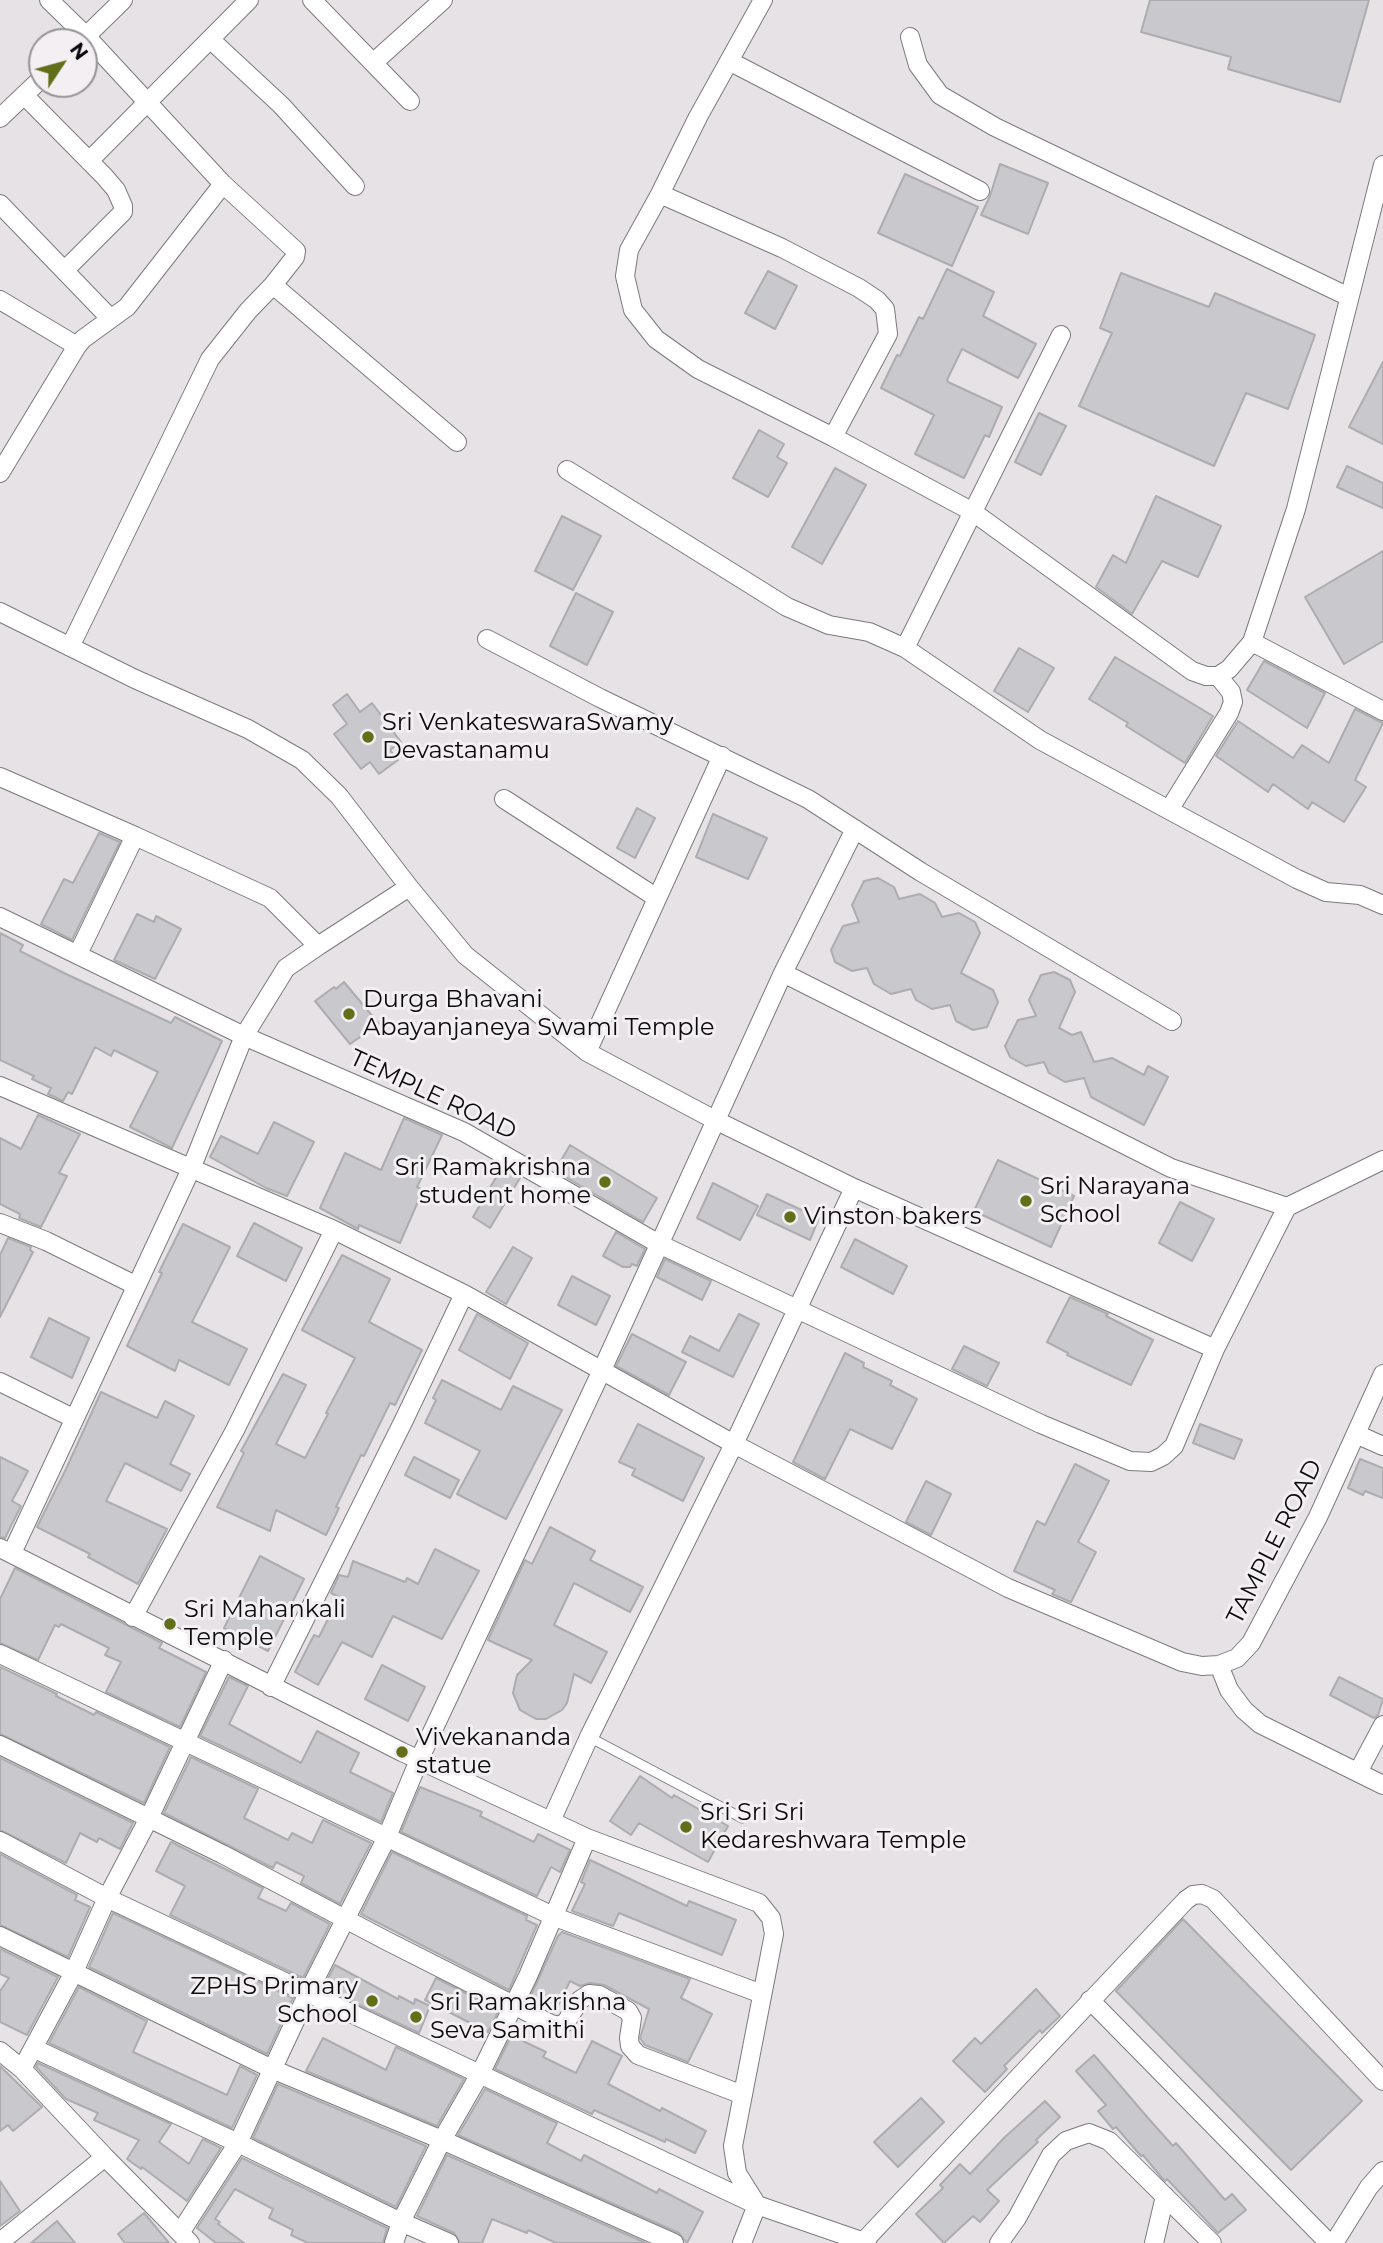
<!DOCTYPE html>
<style>
body{margin:0}
#map{position:relative;width:1383px;height:2243px;overflow:hidden;background:#e6e2e6;font-family:Montserrat,sans-serif}
canvas{display:block}
.north{position:absolute;left:28px;top:28px;width:70px;height:70px;box-sizing:border-box;background:#f3eff3;border:2px solid #979497;border-radius:50%;rotate:54deg;font-size:19px;font-weight:700;line-height:28px;text-align:center;color:#0c0b0c}
.north::after{content:'';display:block;margin:auto;width:24px;height:32px;background:#636f18;clip-path:polygon(50% 0,100% 100%,50% 72%,0 100%)}
</style>
<div id="map">
<canvas width="1383" height="2243"></canvas>
<div class="north">N</div>
</div>
<script>
const g = document.querySelector('canvas').getContext('2d');
g.lineJoin = 'round';
function fill(path, color) { g.fillStyle = color; g.fill(path, 'evenodd'); }
const poly = rows => new Path2D(rows.map(r => 'M' + r).join(''));
function strokePath(path, color, width, dash) { g.strokeStyle = color; g.lineWidth = width; g.lineCap = dash ? 'butt' : 'round'; g.setLineDash(dash || []); g.stroke(path); }
function drawText(font, color, halo, rows, align = 'center') {
  g.font = font + ' Montserrat,sans-serif'; g.lineWidth = 6; g.setLineDash([]); g.textBaseline = 'middle'; g.strokeStyle = halo; g.fillStyle = color; for (const [text, x, y, turn = 0] of rows) {
    g.save(); g.translate(x, y); g.rotate((+turn || 0) * Math.PI / 180); g.textAlign = isNaN(turn) ? turn : align; if (halo) g.strokeText(text, 0, 0); g.fillText(text, 0, 0); g.restore();
  }
}
const building = poly([
 [1150,0,1369,0,1340,102,1228,69,1231,57,1141,32,1150,0],
 [1000,164,1048,183,1028,234,981,215,990,196,1000,164],
 [905,174,978,207,952,266,878,233,905,174],
 [947,269,994,292,983,316,1036,344,1018,378,962,349,947,380,948,382,1002,407,989,437,985,435,964,478,915,454,934,415,881,388,897,355,900,356,919,317,923,319,947,269],
 [768,271,797,286,775,329,745,313,768,271],
 [1121,273,1209,307,1215,293,1315,335,1288,409,1246,393,1214,466,1079,406,1112,333,1100,328,1121,273],
 [1383,362,1383,444,1349,427,1383,362],
 [1039,413,1066,426,1041,475,1015,462,1039,413],
 [759,430,784,444,777,457,787,463,768,497,733,478,759,430],
 [1347,466,1383,483,1383,508,1337,487,1347,466],
 [835,468,866,485,822,564,792,547,835,468],
 [1156,496,1221,526,1198,577,1162,561,1132,614,1096,587,1113,555,1126,563,1156,496],
 [562,516,601,536,573,590,535,571,562,516],
 [1383,551,1383,641,1344,664,1305,597,1383,551],
 [576,593,613,612,587,665,550,646,576,593],
 [1019,648,1054,668,1028,712,994,691,1019,648],
 [1115,657,1213,716,1185,763,1126,726,1128,723,1089,699,1115,657],
 [1264,661,1325,693,1307,728,1247,690,1264,661],
 [347,694,360,712,372,703,401,742,390,750,398,760,379,774,370,762,361,769,334,734,347,724,333,705,347,694],
 [1355,709,1383,723,1355,780,1366,787,1344,822,1312,802,1308,809,1273,784,1268,792,1216,756,1238,721,1293,758,1302,745,1329,763,1355,709],
 [637,808,655,818,635,858,617,848,637,808],
 [713,814,767,838,748,879,696,857,713,814],
 [99,833,120,842,72,940,41,924,64,879,73,883,99,833],
 [878,878,894,887,899,899,920,894,935,903,942,917,959,913,975,922,980,933,961,973,993,990,998,1002,987,1027,973,1030,956,1021,950,1005,932,1009,916,1000,911,989,891,994,874,984,867,968,852,971,835,962,831,950,843,926,859,922,852,905,864,881,878,878],
 [137,914,154,922,156,916,181,929,155,979,114,960,137,914],
 [0,933,23,945,20,951,66,974,171,1023,175,1017,222,1041,172,1148,130,1127,158,1072,114,1050,111,1056,95,1047,72,1094,68,1092,63,1101,48,1094,51,1088,32,1079,34,1076,0,1060,0,933],
 [1054,972,1070,980,1075,992,1059,1028,1072,1035,1081,1032,1094,1062,1112,1058,1144,1075,1148,1066,1168,1077,1144,1125,1091,1097,1084,1078,1065,1082,1049,1073,1044,1062,1026,1066,1010,1057,1005,1046,1018,1020,1036,1016,1029,1000,1041,975,1054,972],
 [344,982,379,1024,350,1044,315,1001,334,987,336,989,344,982],
 [38,1115,80,1134,59,1173,67,1176,41,1227,19,1218,20,1214,0,1204,0,1138,21,1149,38,1115],
 [404,1118,442,1135,417,1187,423,1190,400,1243,359,1225,358,1229,320,1208,345,1153,381,1170,404,1118],
 [274,1122,314,1142,287,1196,266,1188,210,1157,221,1136,258,1154,274,1122],
 [570,1145,657,1198,643,1222,555,1171,570,1145],
 [998,1160,1074,1196,1051,1247,974,1211,998,1160],
 [502,1167,520,1178,490,1228,473,1217,502,1167],
 [713,1183,758,1206,740,1240,697,1218,713,1183],
 [767,1194,819,1218,810,1240,757,1215,767,1194],
 [1180,1202,1214,1219,1192,1261,1159,1243,1180,1202],
 [254,1223,302,1248,286,1281,237,1256,254,1223],
 [183,1224,230,1247,192,1322,247,1349,229,1385,179,1360,175,1371,127,1346,162,1273,159,1272,183,1224],
 [616,1232,645,1249,637,1266,632,1264,630,1267,623,1267,603,1256,616,1232],
 [8,1238,31,1247,30,1250,33,1252,0,1317,0,1255,8,1238],
 [855,1239,907,1266,893,1294,841,1267,855,1239],
 [513,1247,532,1258,506,1304,486,1292,513,1247],
 [342,1255,390,1279,369,1322,422,1350,395,1405,390,1403,364,1456,361,1455,336,1507,339,1508,326,1535,276,1510,270,1531,217,1507,244,1453,241,1451,283,1374,306,1385,276,1444,305,1458,328,1414,326,1413,355,1358,302,1330,342,1255],
 [665,1259,711,1281,702,1300,657,1277,665,1259],
 [572,1276,610,1296,596,1325,558,1305,572,1276],
 [1070,1297,1108,1314,1106,1316,1153,1340,1131,1385,1067,1355,1068,1353,1047,1342,1070,1297],
 [477,1314,528,1343,510,1379,459,1350,477,1314],
 [739,1314,759,1324,733,1377,682,1352,690,1336,719,1351,739,1314],
 [49,1318,89,1338,72,1378,31,1357,49,1318],
 [632,1334,686,1362,669,1395,616,1366,632,1334],
 [964,1346,999,1363,987,1386,952,1369,964,1346],
 [845,1353,864,1363,863,1367,892,1381,890,1385,917,1399,892,1449,850,1429,825,1479,793,1462,845,1353],
 [442,1380,501,1410,513,1386,562,1410,506,1519,457,1494,480,1451,425,1423,436,1400,433,1398,442,1380],
 [101,1392,157,1418,165,1401,194,1416,170,1464,190,1474,181,1491,125,1463,106,1501,167,1529,138,1584,88,1557,90,1554,37,1527,67,1467,101,1392],
 [638,1424,704,1458,683,1501,632,1475,635,1469,619,1462,638,1424],
 [1200,1424,1242,1440,1234,1459,1193,1443,1200,1424],
 [0,1457,28,1471,12,1501,21,1506,5,1538,0,1537,0,1457],
 [414,1457,459,1480,450,1498,405,1475,414,1457],
 [1360,1459,1383,1468,1383,1498,1365,1491,1363,1495,1348,1488,1360,1459],
 [1075,1464,1109,1481,1078,1542,1096,1552,1071,1602,1052,1594,1055,1590,1014,1571,1037,1521,1045,1525,1075,1464],
 [926,1481,951,1494,931,1535,906,1522,926,1481],
 [550,1527,595,1551,590,1560,643,1587,630,1612,574,1583,554,1625,607,1652,591,1683,574,1674,567,1703,562,1710,546,1719,536,1719,520,1710,513,1693,517,1675,532,1660,488,1640,525,1560,532,1564,550,1527],
 [435,1549,479,1571,442,1639,393,1616,372,1657,342,1642,318,1685,295,1672,314,1635,319,1637,339,1597,331,1593,339,1575,348,1577,353,1561,405,1582,407,1578,418,1584,435,1549],
 [260,1556,304,1579,268,1651,224,1628,260,1556],
 [15,1568,162,1643,159,1648,206,1672,180,1727,106,1692,121,1662,105,1655,109,1648,61,1624,59,1627,55,1625,38,1660,0,1643,0,1599,15,1568],
 [382,1665,425,1687,408,1721,365,1699,382,1665],
 [0,1667,57,1694,56,1696,94,1715,96,1712,170,1747,144,1803,0,1734,0,1667],
 [229,1677,248,1686,229,1724,301,1763,317,1731,359,1753,350,1772,393,1793,381,1822,200,1736,229,1677],
 [1339,1677,1383,1699,1378,1715,1374,1718,1330,1695,1339,1677],
 [191,1757,258,1789,244,1818,288,1840,292,1833,312,1843,323,1820,371,1843,340,1904,301,1883,304,1876,276,1862,273,1868,164,1813,191,1757],
 [0,1758,133,1823,120,1849,99,1838,97,1842,80,1833,66,1863,0,1830,0,1758],
 [640,1776,672,1798,674,1795,728,1826,708,1862,639,1823,631,1835,610,1821,640,1776],
 [420,1787,482,1812,480,1816,534,1842,538,1834,570,1850,560,1872,551,1867,537,1896,401,1832,420,1787],
 [171,1842,263,1888,258,1898,286,1911,291,1903,330,1924,303,1978,170,1915,185,1886,156,1871,171,1842],
 [392,1852,527,1916,526,1920,537,1925,509,1990,361,1914,392,1852],
 [0,1854,77,1895,75,1900,90,1907,68,1957,0,1925,0,1854],
 [590,1860,687,1906,689,1901,736,1920,722,1955,619,1913,613,1926,572,1911,585,1884,581,1882,590,1860],
 [113,1913,293,1998,267,2054,89,1967,113,1913],
 [1183,1919,1362,2101,1291,2170,1116,1991,1183,1919],
 [562,1932,690,1979,681,1998,712,2014,688,2062,645,2045,640,2038,649,2009,604,1985,590,1983,580,1986,570,1981,557,2008,531,1995,558,1936,562,1932],
 [0,1949,58,1977,27,2035,0,2022,0,1991,9,1978,0,1974,0,1949],
 [335,1965,398,1999,399,1996,414,2004,415,1999,430,2006,419,2033,323,1988,335,1965],
 [436,1978,499,2010,488,2032,425,2000,436,1978],
 [79,1987,147,2021,133,2052,227,2095,240,2066,257,2075,232,2128,49,2043,79,1987],
 [1036,1989,1060,2016,1042,2033,1040,2030,1004,2066,1007,2069,985,2092,953,2061,975,2038,981,2044,1036,1989],
 [514,2030,525,2036,523,2041,546,2052,543,2057,576,2073,592,2041,622,2056,608,2084,660,2111,662,2108,706,2131,695,2153,666,2139,665,2142,594,2110,592,2114,495,2069,514,2030],
 [323,2038,386,2070,396,2047,464,2079,437,2126,306,2071,323,2038],
 [1094,2055,1148,2118,1173,2146,1176,2143,1225,2200,1232,2194,1246,2210,1218,2233,1167,2179,1165,2181,1162,2178,1143,2155,1141,2156,1116,2127,1113,2129,1098,2111,1106,2105,1076,2071,1094,2055],
 [38,2063,171,2124,159,2142,189,2164,203,2139,221,2148,187,2201,142,2167,141,2169,127,2159,139,2140,94,2120,98,2113,66,2099,36,2067,38,2063],
 [0,2066,42,2107,13,2131,8,2125,0,2131,0,2066],
 [278,2084,426,2146,396,2207,253,2138,278,2084],
 [485,2089,557,2123,547,2143,581,2161,584,2155,657,2193,659,2189,703,2212,687,2243,679,2233,458,2135,485,2089],
 [921,2098,944,2122,898,2167,874,2142,921,2098],
 [1045,2101,1060,2117,1036,2140,1038,2142,987,2190,999,2201,980,2222,973,2216,944,2243,916,2214,943,2188,940,2185,960,2164,970,2174,1005,2137,1045,2101],
 [447,2155,646,2243,556,2243,528,2230,527,2233,492,2219,482,2243,460,2243,454,2233,417,2216,447,2155],
 [242,2158,387,2228,383,2243,308,2243,291,2235,293,2230,269,2218,273,2209,235,2189,215,2219,220,2222,218,2224,244,2243,216,2243,197,2228,242,2158],
 [0,2181,20,2211,0,2226,0,2181],
 [144,2213,169,2243,125,2243,118,2234,144,2213],
 [57,2221,75,2243,31,2243,57,2221]
]);
const lane = poly([
 [589,1737,742,1818]
]);
const street = poly([
 [49,0,86,36,223,184,296,251,295,257,273,285,248,311,210,359,70,647],
 [312,0,410,101],
 [763,0,698,117,660,194,629,250,625,276,633,310,656,339,698,369,833,437,973,512,1192,671,1206,676,1218,676,1229,669,1252,642,1296,509,1383,165],
 [910,37,918,65,940,95,995,127,1349,297],
 [211,40,281,105,355,186],
 [80,42,123,0],
 [729,61,980,191],
 [373,63,443,0],
 [24,95,104,176,116,190,123,206,123,212,65,270],
 [0,118,42,78],
 [89,161,249,0],
 [660,194,782,248,859,288,877,300,885,309,888,334,833,437],
 [0,204,110,318],
 [273,285,457,442],
 [0,300,77,346],
 [1061,335,905,648,1040,740,1169,810,1297,879,1326,892,1360,895,1383,905],
 [567,470,787,607,829,625,869,632,905,648],
 [0,473,77,346,83,339,127,307,223,184],
 [0,612,135,679,248,729,302,760,339,796,409,887,465,955,587,1052,715,1120,854,1188,1215,1349],
 [487,639,600,698,808,799,921,872,1172,1021],
 [1252,642,1383,711],
 [0,777,135,836,78,954],
 [504,799,657,898],
 [1169,810,1229,713,1233,702,1231,692,1218,676],
 [0,917,244,1036,464,1132,659,1244,1041,1424,1130,1461,1151,1462,1163,1456,1174,1446,1215,1349,1287,1207],
 [318,946,409,887],
 [783,973,855,829],
 [587,1052,722,756],
 [0,1086,334,1230,464,1294,734,1444,1008,1588,1182,1662,1202,1666,1219,1665,1237,1658,1251,1643,1318,1517,1383,1374],
 [0,1223,46,1241,135,1285],
 [0,1382,73,1418],
 [1356,1434,1383,1446],
 [0,1548,402,1752,587,1838,759,1903,771,1918,774,1934,733,2146,737,2173,757,2205,742,2243],
 [12,1553,191,1169,244,1036,286,968,318,946,270,898,135,836],
 [133,1617,235,1430,334,1230],
 [0,1654,555,1917,762,1994],
 [1219,1665,1229,1690,1244,1710,1260,1724,1383,1785],
 [271,1687,404,1420,464,1294],
 [0,1745,222,1854,385,1940,551,2024,559,2026,566,2022,580,2000,589,1994,599,1995,628,2011,632,2018,629,2038,630,2046,638,2055,743,2095],
 [1358,1772,1383,1725],
 [551,1821,589,1737,734,1444,854,1188],
 [0,1841,107,1898,757,2205,867,2243],
 [0,1936,272,2069,442,2140,674,2243],
 [1090,2000,1329,2243],
 [35,2049,238,2143,401,2222,449,2243],
 [0,2051,22,2069,105,2157,190,2243],
 [22,2069,73,1974,107,1898,148,1820,224,1660],
 [180,2233,238,2143,309,1991,386,1839,419,1760,602,1370,783,973,1171,1168,1287,1207,1383,1160],
 [0,2242,105,2157],
 [863,2242,1186,1900,1193,1895,1202,1894,1213,1899,1383,2081],
 [394,2243,401,2222,442,2140,480,2074,528,1976,587,1838],
 [999,2243,1017,2218,1051,2155,1066,2141,1089,2133,1109,2141,1212,2243],
 [1154,2243,1165,2196],
 [1334,2243,1369,2187,1383,2171]
]);
const markers = [
 [368,737,7,"#636f18"],
 [349,1014,7,"#636f18"],
 [605,1182,7,"#636f18"],
 [1026,1201,7,"#636f18"],
 [790,1217,7,"#636f18"],
 [170,1624,7,"#636f18"],
 [402,1752,7,"#636f18"],
 [686,1827,7,"#636f18"],
 [372,2001,7,"#636f18"],
 [416,2017,7,"#636f18"]
];
const poiNames = [
 ["Sri VenkateswaraSwamy",382,723],
 ["Devastanamu",382,751],
 ["Durga Bhavani",363,1000],
 ["Abayanjaneya Swami Temple",363,1028],
 ["Sri Ramakrishna",591,1168,"right"],
 ["student home",591,1196,"right"],
 ["Sri Narayana",1040,1187],
 ["School",1040,1215],
 ["Vinston bakers",804,1217],
 ["Sri Mahankali",184,1610],
 ["Temple",184,1638],
 ["Vivekananda",416,1738],
 ["statue",416,1766],
 ["Sri Sri Sri",700,1813],
 ["Kedareshwara Temple",700,1841],
 ["ZPHS Primary",358,1987,"right"],
 ["School",358,2015,"right"],
 ["Sri Ramakrishna",430,2003],
 ["Seva Samithi",430,2031]
];
const streetNames = [
 ["TEMPLE ROAD",433,1095,25],
 ["TAMPLE ROAD",1275,1542,-63]
];
fill(building, '#c9c8cc');
strokePath(building, '#adacb0', 2);
strokePath(lane, '#7d7a7e', 11);
strokePath(street, '#7d7a7e', 20);
strokePath(lane, '#fff', 9);
strokePath(street, '#fff', 18);
for (const [x, y, r, color] of markers) { const dot = new Path2D(); dot.arc(x, y, r, 0, 2 * Math.PI); g.fillStyle = color; g.fill(dot); strokePath(dot, '#f3eff3', 2.5); }
drawText('24px', '#0c0b0c', '#f3eff3', poiNames, 'left');
drawText('24px', '#0c0b0c', '#f3eff3', streetNames);
</script>
